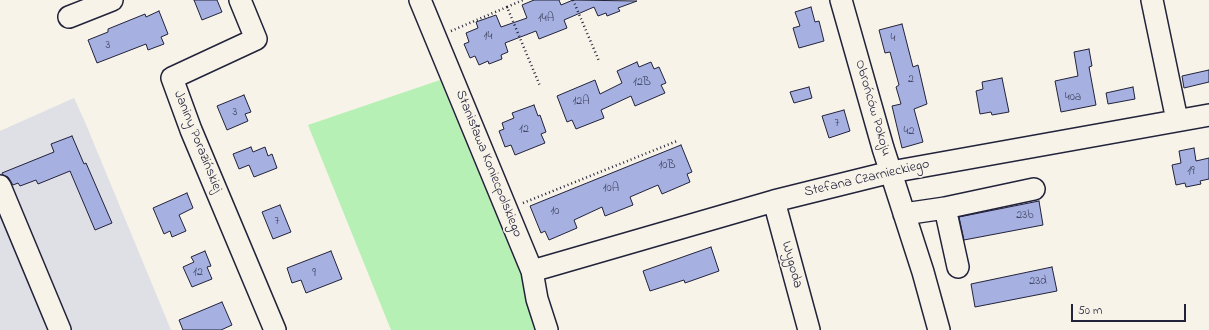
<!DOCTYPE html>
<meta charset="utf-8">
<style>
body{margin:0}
#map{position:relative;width:1209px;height:330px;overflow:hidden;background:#f7f3e8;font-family:"Indie Flower",sans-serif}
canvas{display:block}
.scale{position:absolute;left:1071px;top:304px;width:115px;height:18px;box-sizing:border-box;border:2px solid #22223b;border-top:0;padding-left:5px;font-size:12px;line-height:14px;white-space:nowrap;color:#22223b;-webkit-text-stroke:3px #f7f3e8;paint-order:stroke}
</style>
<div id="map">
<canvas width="1209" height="330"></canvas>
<div class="scale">50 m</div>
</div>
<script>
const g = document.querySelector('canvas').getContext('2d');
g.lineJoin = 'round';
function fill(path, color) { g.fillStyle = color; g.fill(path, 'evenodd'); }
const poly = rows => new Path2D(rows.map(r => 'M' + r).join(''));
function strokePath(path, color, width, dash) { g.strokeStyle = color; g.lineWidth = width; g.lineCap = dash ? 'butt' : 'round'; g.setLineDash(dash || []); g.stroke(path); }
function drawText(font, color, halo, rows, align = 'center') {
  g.font = font + ' "Indie Flower",sans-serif'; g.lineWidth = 3.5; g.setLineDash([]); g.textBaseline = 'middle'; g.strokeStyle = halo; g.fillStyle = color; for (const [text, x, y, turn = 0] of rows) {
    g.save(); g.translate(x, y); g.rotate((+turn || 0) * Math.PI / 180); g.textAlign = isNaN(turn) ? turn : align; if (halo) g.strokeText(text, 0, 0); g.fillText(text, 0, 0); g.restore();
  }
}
const built = poly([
 [74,98,85,122,171,330,0,330,0,131]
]);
const green = poly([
 [440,80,523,280,539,330,391,330,308,125]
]);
const building = poly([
 [194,0,217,0,222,12,202,20,194,0],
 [534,0,559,0,561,5,573,0,637,1,618,8,620,11,607,16,606,13,598,16,594,7,564,20,567,28,539,39,536,31,505,43,508,52,501,55,502,59,489,64,488,61,479,65,475,56,470,58,464,44,469,42,466,33,478,28,476,22,496,15,501,27,527,18,522,5,534,0],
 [811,7,815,22,819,21,824,41,799,48,793,28,800,26,795,12,811,7],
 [159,11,168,34,161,37,164,44,148,50,146,44,97,63,88,40,108,32,108,29,145,14,146,17,159,11],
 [902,24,913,67,918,65,927,104,914,109,923,142,902,148,892,106,901,104,896,87,899,85,890,52,885,53,879,30,902,24],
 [1089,49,1092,66,1089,67,1096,105,1061,112,1055,81,1078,76,1074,52,1089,49],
 [637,62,639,67,651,62,654,69,659,67,666,83,661,85,665,93,635,106,631,96,601,110,604,118,576,129,572,120,567,122,557,96,595,80,600,94,622,83,617,71,637,62],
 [1209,70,1209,82,1184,88,1182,76,1209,70],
 [1002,78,1009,112,992,115,991,112,980,114,976,91,983,89,982,82,1002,78],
 [809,87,812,98,794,103,790,92,809,87],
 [1133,87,1135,99,1108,104,1106,93,1133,87],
 [244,95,251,112,245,114,248,121,227,130,217,106,244,95],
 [534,105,538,116,540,115,546,132,541,134,545,143,515,155,511,145,505,147,499,131,504,129,502,123,514,118,512,113,534,105],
 [844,110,850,131,829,138,822,116,844,110],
 [72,136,84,164,86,163,112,223,95,230,70,171,38,184,36,180,20,186,18,183,13,185,8,177,3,175,2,173,54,152,51,144,72,136],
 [681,145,692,172,687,174,690,182,662,194,658,185,630,197,633,205,605,216,602,207,574,220,577,228,549,240,545,231,541,233,530,206,681,145],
 [251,147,253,152,265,147,268,156,272,154,277,168,254,177,249,165,239,169,233,154,251,147],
 [1194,148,1196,161,1209,158,1209,179,1200,181,1201,184,1186,187,1185,183,1176,185,1172,165,1181,163,1179,151,1194,148],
 [187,193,193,208,179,215,186,231,172,237,170,231,164,234,153,208,187,193],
 [1039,201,1043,225,964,240,959,217,1039,201],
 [280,205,291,232,273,239,262,212,280,205],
 [711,247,719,271,685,283,684,280,650,291,643,271,711,247],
 [205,251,211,266,207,267,212,279,192,287,183,267,194,262,191,257,205,251],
 [331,251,342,279,306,293,301,280,292,283,287,268,331,251],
 [1052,267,1057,291,975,307,971,284,1052,267],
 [222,302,232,325,221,330,183,330,179,320,222,302]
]);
const path = poly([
 [573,0,599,61],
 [507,7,523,0],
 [451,31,507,7,540,86],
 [523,203,677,141]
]);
const minor = poly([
 [240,0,256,39,172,78,191,130,275,330],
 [420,0,532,271,537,299,547,330],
 [841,0,883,148,923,272,939,330],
 [1152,0,1177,120],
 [69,17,112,0],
 [0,186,60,330],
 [774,201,809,330],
 [945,208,958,267],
 [904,214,945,208,1034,189],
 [532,271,774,201,891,172,1209,115]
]);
const numberNames = [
 ["14A",546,19],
 ["14",488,37],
 ["4",893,39],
 ["3",108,46],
 ["2",911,80],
 ["12B",642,83],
 ["40a",1073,98],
 ["12A",581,102],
 ["3",235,113],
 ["7",837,124],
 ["12",524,130],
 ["42",909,132],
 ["10B",667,166],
 ["19",1191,172],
 ["10A",611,189],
 ["10",555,212],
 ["23b",1025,216],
 ["7",277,222],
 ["12",198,273],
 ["9",314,274],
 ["23d",1038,282]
];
const streetNames = [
 ["Obrońców Pokoju",872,108,74],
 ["Janiny Porazińskiej",197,142,68],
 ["Stanisława Koniecpolskiego",488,164,68],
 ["Stefana Czarnieckiego",867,179,-13],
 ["Wygoda",791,265,75]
];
fill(built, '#dfdfe6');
fill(green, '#b6f0b4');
fill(building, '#a6b1e1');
strokePath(building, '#22223b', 1);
strokePath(minor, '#22223b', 24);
strokePath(path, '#22223b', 2.5, [1, 3]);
strokePath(minor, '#f7f3e8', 21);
drawText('12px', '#434664', null, numberNames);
drawText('14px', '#22223b', '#f7f3e8', streetNames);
</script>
